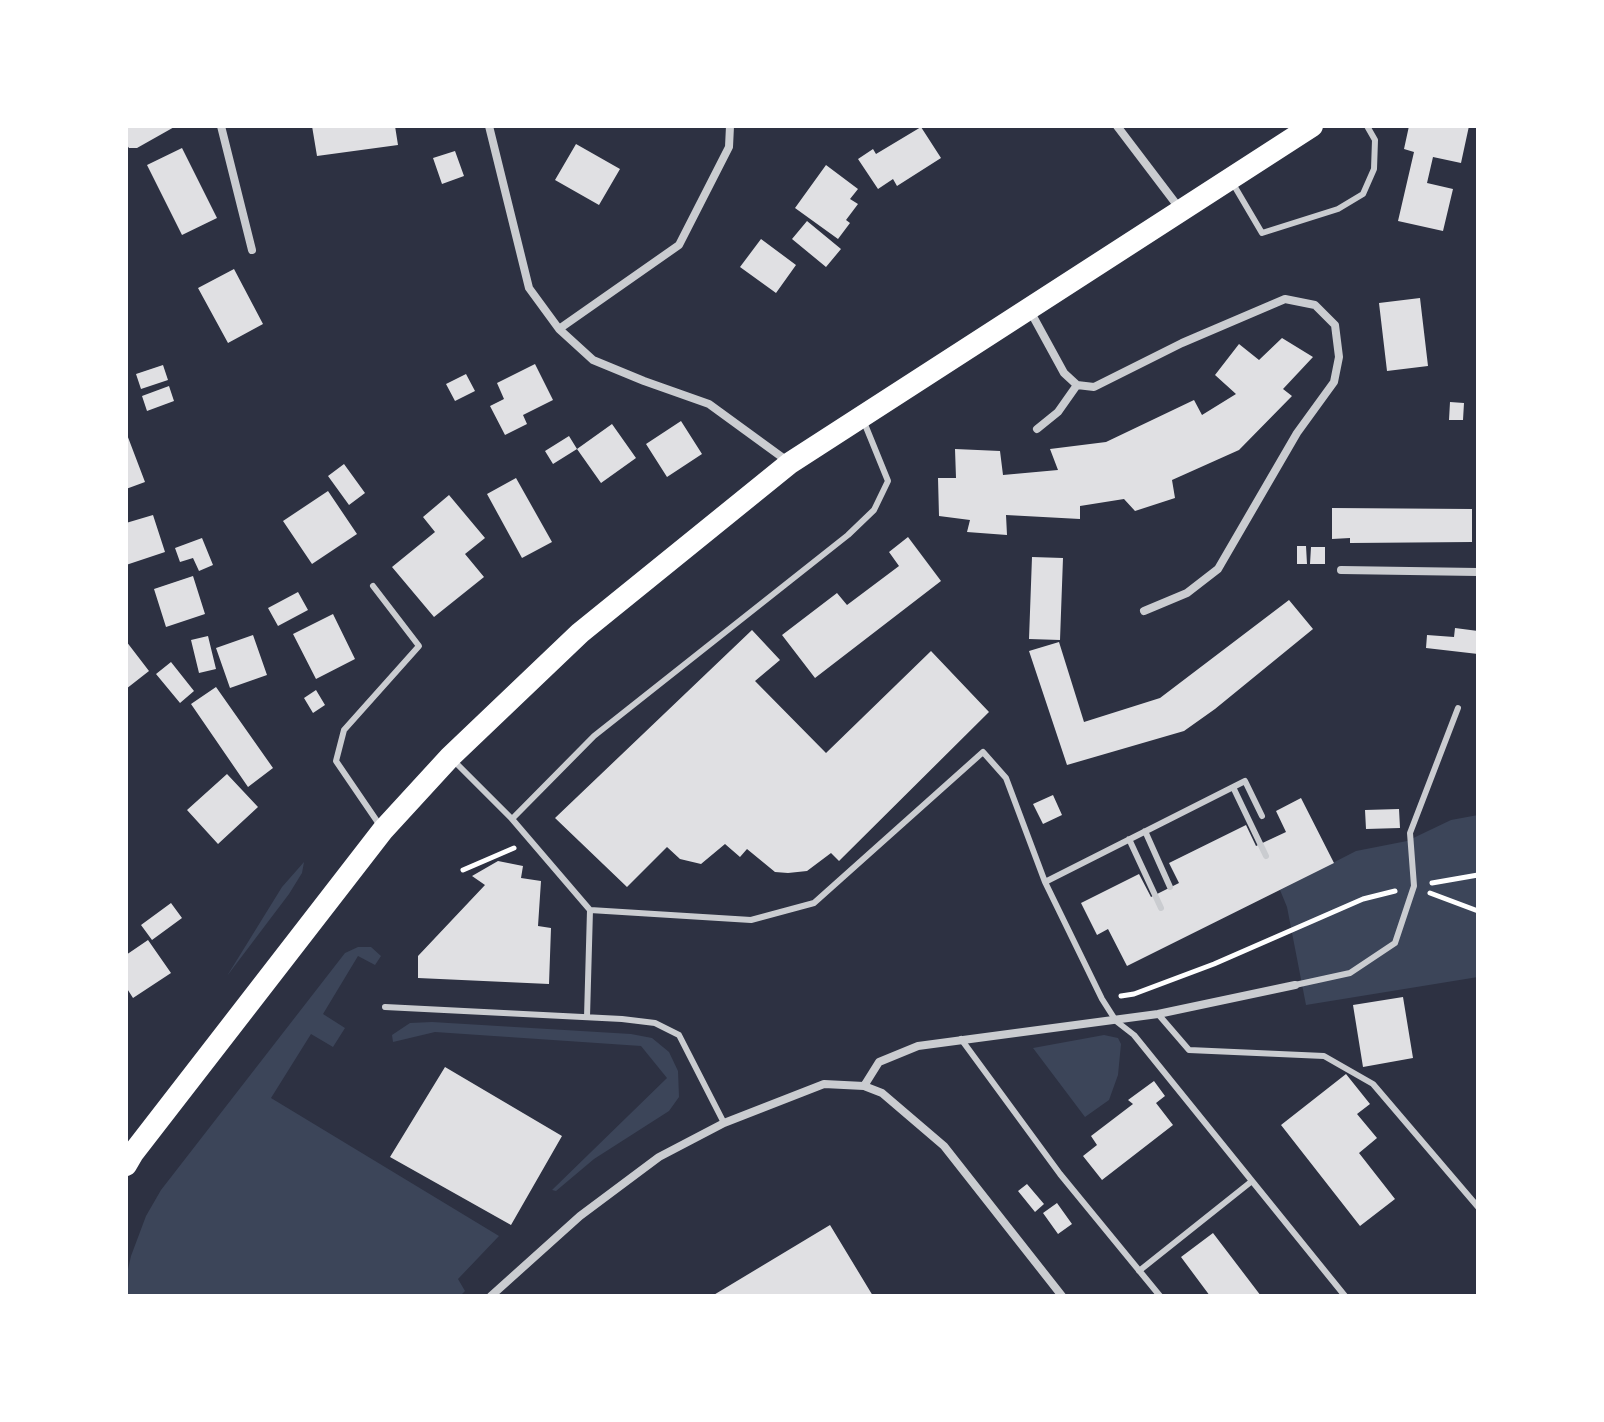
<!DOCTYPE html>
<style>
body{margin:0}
#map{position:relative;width:1604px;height:1422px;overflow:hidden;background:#2d3142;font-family:"DejaVu Sans",sans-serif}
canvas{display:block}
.frame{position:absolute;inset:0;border:128px solid #fff;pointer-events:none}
</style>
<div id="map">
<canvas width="1604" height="1422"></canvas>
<div class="frame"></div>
</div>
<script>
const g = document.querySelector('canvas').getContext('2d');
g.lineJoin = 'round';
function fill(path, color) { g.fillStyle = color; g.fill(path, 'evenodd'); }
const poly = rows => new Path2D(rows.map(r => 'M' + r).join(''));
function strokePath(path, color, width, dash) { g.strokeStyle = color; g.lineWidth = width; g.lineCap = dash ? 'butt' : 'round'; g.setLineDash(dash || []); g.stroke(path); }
const green = poly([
 [1478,815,1478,977,1306,1005,1287,907,1280,890,1356,851,1407,841,1451,820],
 [304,862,302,873,289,894,227,976,282,887],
 [358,947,371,947,381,956,375,965,358,956,323,1014,345,1028,333,1047,311,1034,271,1098,499,1236,458,1279,465,1291,460,1296,126,1296,126,1278,131,1256,146,1216,161,1190,345,953],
 [432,1022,631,1034,652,1038,669,1052,678,1071,679,1097,669,1111,594,1159,556,1191,552,1190,667,1078,641,1046,435,1032,393,1042,392,1035,410,1023],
 [1104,1035,1118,1038,1121,1044,1118,1075,1109,1100,1085,1117,1033,1048]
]);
const building = poly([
 [128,126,176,126,137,148,129,148,126,144],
 [312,126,395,126,398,145,317,156],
 [1409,126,1469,126,1461,163,1433,157,1427,183,1453,189,1443,231,1398,221,1414,152,1404,149],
 [921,127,941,158,897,186,893,179,878,189,858,159,873,149,876,154],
 [576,144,620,169,599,205,555,180],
 [182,148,217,218,182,235,147,165],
 [455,151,464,176,442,184,433,158],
 [826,165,858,189,850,199,858,204,846,220,850,223,838,239,795,208],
 [807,221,841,249,826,267,792,239],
 [761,239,796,265,776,293,740,267],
 [234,269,263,324,228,343,198,288],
 [1420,298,1428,366,1387,371,1379,303],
 [1282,338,1313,357,1283,389,1292,396,1239,450,1172,480,1175,498,1135,511,1124,499,1080,506,1080,519,1006,515,1007,535,967,532,970,520,939,516,938,478,956,478,955,449,1000,451,1003,475,1058,470,1050,449,1106,442,1194,400,1202,415,1236,394,1215,375,1239,344,1259,360],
 [535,364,553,400,523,415,527,424,505,435,490,406,504,399,497,383],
 [163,365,168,380,141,389,136,374],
 [466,374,475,391,455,401,446,384],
 [169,386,174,401,147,411,142,396],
 [1450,402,1464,403,1463,420,1449,420],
 [681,421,702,454,667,477,646,444],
 [612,424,636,458,601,483,577,449,553,464,545,451,569,436,577,449],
 [126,432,145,482,126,489],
 [344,464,365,493,349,505,328,476],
 [516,478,552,542,522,558,487,494],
 [328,491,357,534,312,564,283,521],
 [449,495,485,538,465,554,484,577,434,617,392,567,435,532,423,517],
 [1332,508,1472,509,1472,542,1350,543,1350,538,1332,539],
 [153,515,165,552,126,565,126,523],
 [908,537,941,581,815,678,782,635,837,593,847,605,899,566,889,552],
 [202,538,213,565,199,571,193,558,180,562,175,548],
 [1297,546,1306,546,1307,564,1297,564],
 [1311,547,1325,547,1325,564,1310,564],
 [1032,557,1063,558,1060,640,1029,639],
 [193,576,205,614,166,627,154,589],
 [298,592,308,610,278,626,268,608],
 [1289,600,1313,629,1215,709,1184,731,1067,765,1029,651,1059,642,1084,722,1160,698],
 [333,614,355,659,316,679,293,634],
 [1455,628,1478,631,1478,654,1426,648,1427,635,1454,637],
 [752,630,780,660,755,681,826,753,931,651,989,712,839,861,831,853,807,871,788,873,775,872,747,849,740,857,725,844,701,864,680,859,667,847,627,887,555,818],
 [253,635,267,675,230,688,216,648],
 [208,636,216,669,199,673,191,640],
 [126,641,149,671,126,689],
 [171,662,194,691,180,703,156,674],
 [216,687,273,768,248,787,191,704],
 [316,690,325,705,313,713,304,698],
 [227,774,258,807,218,844,187,810],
 [1053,795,1062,815,1043,824,1033,804],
 [1301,798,1334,863,1127,966,1108,929,1097,935,1081,903,1139,874,1151,897,1179,883,1169,863,1246,825,1256,846,1286,832,1276,811],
 [1399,809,1400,828,1366,829,1365,810],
 [498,861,523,866,521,878,541,881,538,926,551,928,549,984,418,978,418,956,485,885,472,876],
 [171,903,182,918,152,940,141,925],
 [148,940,171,973,133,998,126,987,126,955],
 [1403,997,1413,1058,1363,1067,1353,1005],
 [445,1067,562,1136,511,1225,390,1157],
 [1346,1074,1370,1104,1357,1114,1377,1138,1359,1153,1395,1199,1360,1226,1281,1125],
 [1154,1081,1165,1096,1156,1103,1173,1125,1102,1180,1083,1156,1097,1145,1091,1136,1133,1104,1128,1100],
 [1027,1184,1044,1204,1035,1212,1018,1191],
 [1057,1203,1072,1224,1058,1234,1043,1213],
 [830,1225,873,1296,712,1296],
 [1213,1233,1261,1296,1210,1296,1181,1257]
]);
const path = poly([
 [463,870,514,848],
 [1432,883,1478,875],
 [1430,893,1478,911],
 [1121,996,1134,994,1214,964,1363,899,1395,891]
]);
const service = poly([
 [1232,182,1262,233,1338,209,1363,194,1374,169,1375,140,1367,126],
 [373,586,419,646,344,730,336,761,381,827],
 [453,760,512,819,590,910,751,920,814,903,983,752,1006,778,1045,882,1102,999,1116,1021,1134,1035,1345,1296],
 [1233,787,1266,856],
 [512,819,594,736,848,535,874,510,888,481,864,422],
 [1145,831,1170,887],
 [1129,839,1161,908],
 [1045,882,1245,781,1262,816],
 [1295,985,1350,973,1395,943,1414,886,1410,833,1458,708],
 [385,1007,622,1019,655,1023,679,1035,724,1123],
 [1158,1014,1189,1050,1324,1056,1373,1084,1478,1207],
 [587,1017,590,910],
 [961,1039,1060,1174,1160,1296],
 [1139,1271,1252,1181]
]);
const minor = poly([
 [221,126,252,250],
 [489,126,529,288,559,329,593,360,644,381,709,404,790,463],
 [1117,126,1180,209],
 [1029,309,1064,373,1077,385,1094,387,1182,343,1285,299,1315,305,1335,325,1339,357,1334,382,1297,433,1218,569,1187,593,1144,611],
 [559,329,679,245,729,147,730,126],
 [1037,429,1058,412,1077,385],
 [1341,570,1478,572],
 [864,1086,879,1062,918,1046,1158,1014,1295,985],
 [491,1296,580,1216,659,1157,724,1123,824,1084,864,1086,882,1093,944,1146,1062,1296]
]);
const trunk = poly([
 [126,1165,133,1153,383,830,450,757,580,633,790,463,1312,126]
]);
fill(green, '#3c4559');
fill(building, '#e0e0e3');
strokePath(path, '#fff', 5);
strokePath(service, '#caccd0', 6);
strokePath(minor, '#caccd0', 8);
strokePath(trunk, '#fff', 22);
</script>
